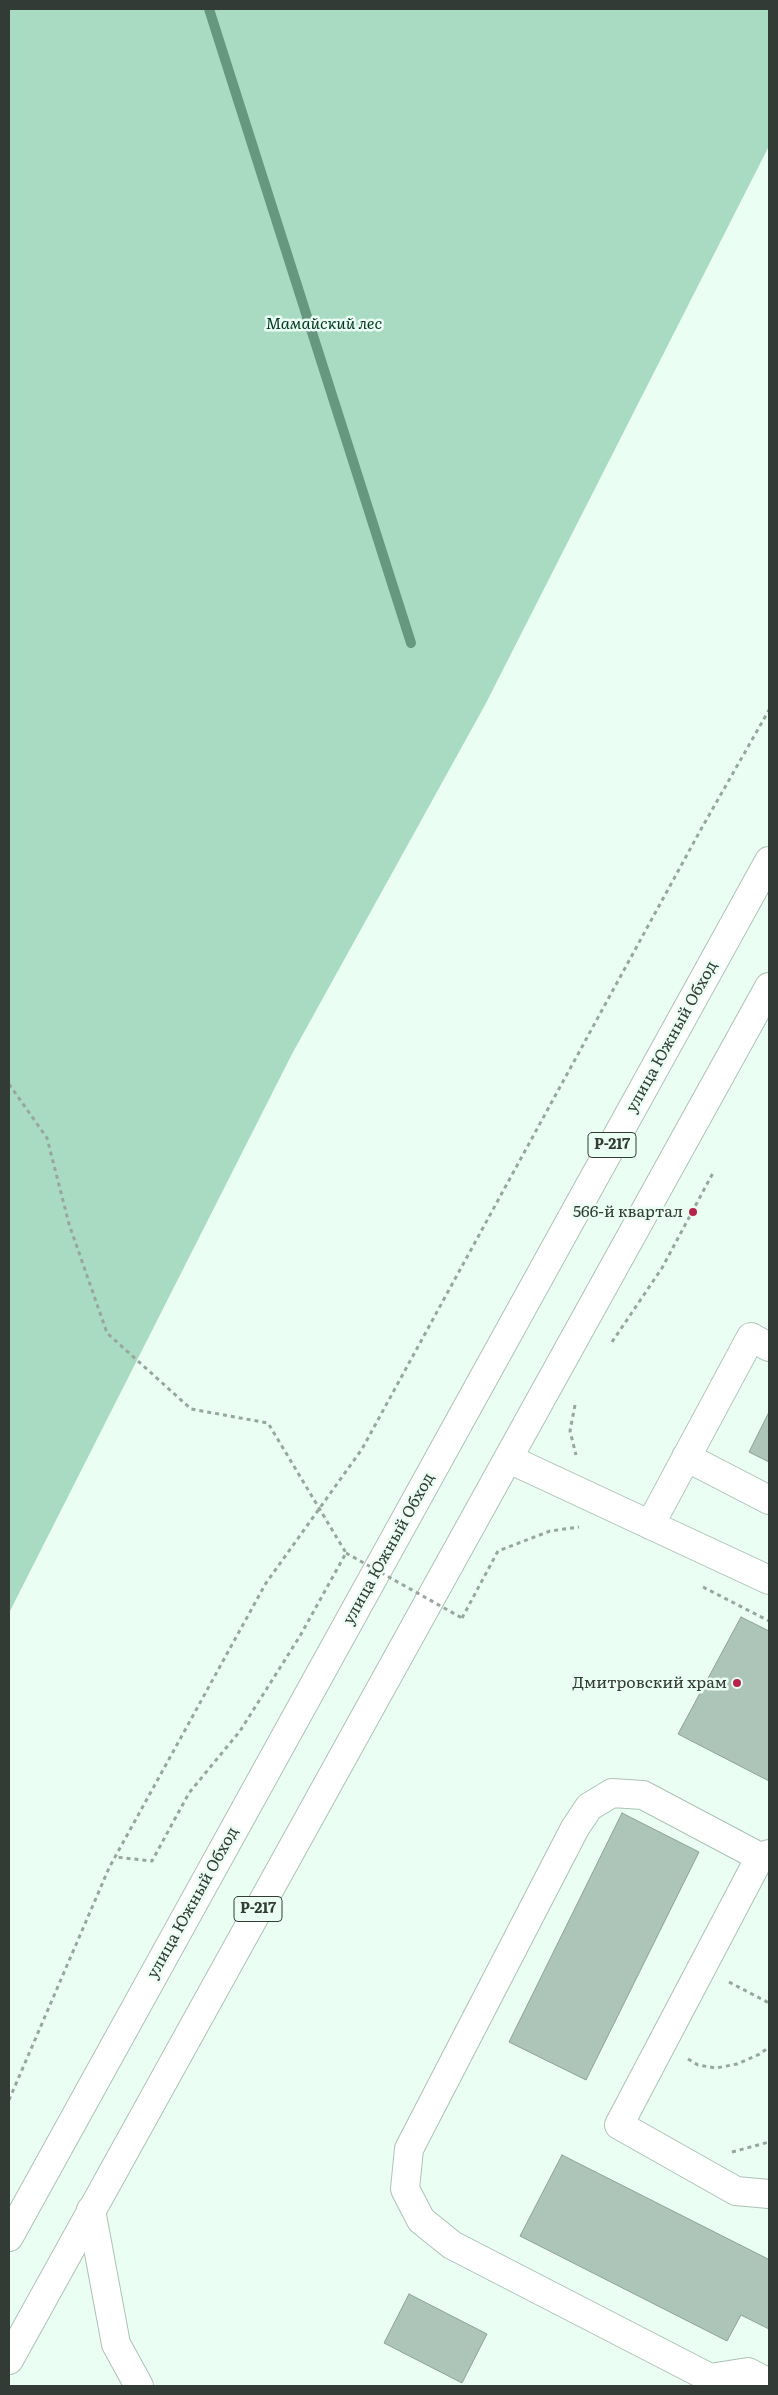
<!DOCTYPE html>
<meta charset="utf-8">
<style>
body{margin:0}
#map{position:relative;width:778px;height:2395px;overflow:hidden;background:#ebfef4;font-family:Literata,serif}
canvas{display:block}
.frame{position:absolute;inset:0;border:10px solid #323b36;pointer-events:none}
</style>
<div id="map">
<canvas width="778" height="2395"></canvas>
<div class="frame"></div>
</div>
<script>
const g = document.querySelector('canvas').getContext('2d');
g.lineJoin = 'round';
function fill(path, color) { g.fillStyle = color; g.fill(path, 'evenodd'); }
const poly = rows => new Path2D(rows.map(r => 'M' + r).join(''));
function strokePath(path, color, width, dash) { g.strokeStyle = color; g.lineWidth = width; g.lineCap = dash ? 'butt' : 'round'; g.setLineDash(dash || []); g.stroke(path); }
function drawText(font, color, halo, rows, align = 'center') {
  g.font = font + ' Literata,serif'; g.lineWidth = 5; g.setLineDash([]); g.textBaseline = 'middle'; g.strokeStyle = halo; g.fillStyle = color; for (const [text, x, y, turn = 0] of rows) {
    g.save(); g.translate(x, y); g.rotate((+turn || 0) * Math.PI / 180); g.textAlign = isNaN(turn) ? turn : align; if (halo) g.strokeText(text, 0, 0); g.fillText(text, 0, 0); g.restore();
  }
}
const green = poly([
 [9,9,769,9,769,146,485,705,292,1054,9,1613]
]);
const stream = poly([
 [209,9,411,643]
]);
const building = poly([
 [769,1412,769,1462,749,1452,769,1412],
 [741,1617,769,1631,769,1781,678,1734,741,1617],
 [622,1813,699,1852,586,2080,509,2042,622,1813],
 [562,2155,768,2259,769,2257,769,2329,741,2315,727,2341,520,2236,562,2155],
 [409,2294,487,2334,462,2383,384,2343,409,2294]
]);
const path = poly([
 [9,1084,47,1138,69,1224,107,1333,191,1409,268,1423,346,1553,300,1636,240,1731,189,1793,152,1861,115,1857],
 [612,1342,662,1268,714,1171],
 [575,1405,570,1431,576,1455],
 [703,1587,769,1621],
 [462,1618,498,1551,550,1531,579,1527],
 [729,1982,769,2003],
 [688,2059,698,2065,716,2068,737,2064,760,2054,769,2047],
 [9,2100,109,1868,266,1583,362,1449,700,831,769,710],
 [732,2152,769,2142]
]);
const minor = poly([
 [686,1457,769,1500],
 [509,1459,769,1580],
 [650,1525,751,1337,769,1347],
 [769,1854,760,1857,643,1795,612,1793,589,1807,575,1828,409,2149,405,2189,421,2220,452,2245,710,2378,748,2372,769,2383],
 [760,1857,619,2125,736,2191,769,2194],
 [91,2210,116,2344,139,2386]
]);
const major = poly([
 [9,2237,769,861],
 [9,2360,769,987]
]);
const pathBridge = poly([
 [346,1553,462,1618]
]);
const markers = [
 [693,1212,5,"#b62549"],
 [737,1683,5,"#b62549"]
];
const shields = [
 [612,1145,48],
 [258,1909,48]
];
const shieldNames = [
 ["Р-217",612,1145],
 ["Р-217",258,1909]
];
const parkNames = [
 ["Мамайский лес",324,324]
];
const streetNames = [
 ["улица Южный Обход",672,1037,-61],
 ["улица Южный Обход",389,1549,-61],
 ["улица Южный Обход",193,1903,-61]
];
const poiNames = [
 ["566-й квартал",683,1212],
 ["Дмитровский храм",727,1683]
];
fill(green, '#a8dbc1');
strokePath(stream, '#689780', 10);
fill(building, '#adc4b8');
strokePath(building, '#8da398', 1);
strokePath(minor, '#abc2b6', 30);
strokePath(major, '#abc2b6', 30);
strokePath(path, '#98a69f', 3, [4, 4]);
strokePath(minor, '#fff', 28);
strokePath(major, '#fff', 28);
strokePath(pathBridge, '#98a69f', 3, [4, 4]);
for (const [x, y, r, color] of markers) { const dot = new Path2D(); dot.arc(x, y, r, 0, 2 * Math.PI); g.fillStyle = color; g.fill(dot); strokePath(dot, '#ebfef4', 2); }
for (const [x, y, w] of shields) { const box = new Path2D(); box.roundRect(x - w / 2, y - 12.5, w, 25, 4); g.fillStyle = '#ebfef4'; g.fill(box); strokePath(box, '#323b36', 1); }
drawText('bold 15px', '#323b36', null, shieldNames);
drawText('italic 16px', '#003723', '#ebfef4', parkNames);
drawText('16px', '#323b36', '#ebfef4', streetNames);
drawText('16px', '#323b36', '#ebfef4', poiNames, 'right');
</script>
